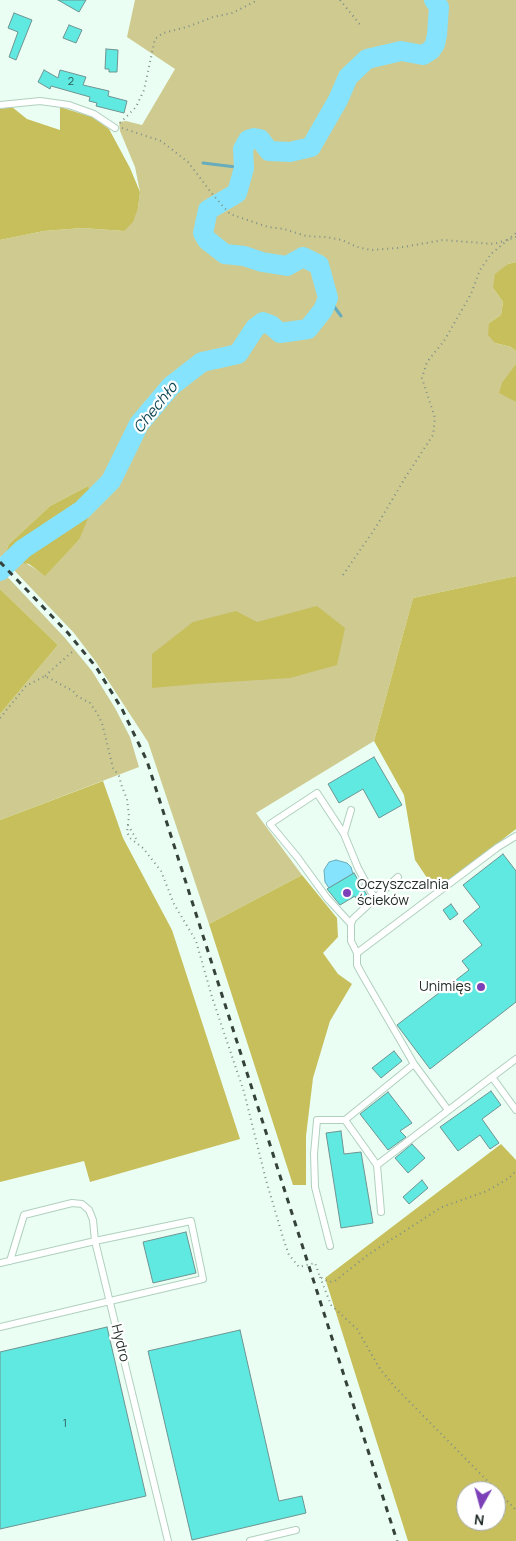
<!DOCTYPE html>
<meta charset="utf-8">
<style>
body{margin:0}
#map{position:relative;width:516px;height:1541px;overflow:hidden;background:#eafef3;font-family:Manrope,sans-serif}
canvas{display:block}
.north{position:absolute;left:456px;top:1481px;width:50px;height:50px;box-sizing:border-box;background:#fff;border:1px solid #a5aaa7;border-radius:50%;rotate:187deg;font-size:14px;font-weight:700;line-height:20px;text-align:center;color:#1e2a24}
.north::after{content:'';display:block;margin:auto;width:18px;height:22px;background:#7c41b7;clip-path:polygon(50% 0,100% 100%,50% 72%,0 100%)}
</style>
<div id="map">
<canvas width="516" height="1541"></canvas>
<div class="north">N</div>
</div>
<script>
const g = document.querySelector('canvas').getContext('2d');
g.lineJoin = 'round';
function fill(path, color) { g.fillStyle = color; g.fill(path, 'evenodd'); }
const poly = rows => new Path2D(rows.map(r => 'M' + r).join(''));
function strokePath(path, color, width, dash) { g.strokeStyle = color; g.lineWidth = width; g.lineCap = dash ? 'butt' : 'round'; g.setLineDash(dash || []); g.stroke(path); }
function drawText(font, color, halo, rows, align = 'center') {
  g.font = font + ' Manrope,sans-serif'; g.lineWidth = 4.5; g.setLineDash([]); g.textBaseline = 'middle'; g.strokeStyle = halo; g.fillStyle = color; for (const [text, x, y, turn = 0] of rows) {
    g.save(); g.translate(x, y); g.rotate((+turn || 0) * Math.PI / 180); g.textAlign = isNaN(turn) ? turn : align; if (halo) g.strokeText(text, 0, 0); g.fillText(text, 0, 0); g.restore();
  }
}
const green = poly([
 [135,0,516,0,516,262,508,264,493,288,503,302,501,315,489,323,495,343,511,347,516,351,516,364,500,392,516,402,516,576,413,598,374,741,256,813,302,875,209,924,148,742,96,662,74,633,11,567,18,562,24,562,45,575,79,540,88,486,50,506,9,544,3,559,0,556,0,240,44,231,82,228,124,231,138,208,140,192,135,167,120,131,119,122,126,121,142,125,175,69,127,37],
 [0,569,65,638,92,671,115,708,130,737,139,767,0,820,0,714,58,645,0,589]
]);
const forest = poly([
 [12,107,27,119,60,130,60,107,92,117,109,129,130,168,140,192,138,208,133,222,124,231,82,228,44,231,0,240,0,109],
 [516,262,516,351,511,347,495,343,488,335,489,323,501,315,503,302,493,288,495,274,508,264],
 [516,364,516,402,499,393,502,383],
 [88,486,94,504,79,540,45,576,29,564,18,562,11,567,3,559,9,544,50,506],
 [516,576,516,829,436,891,415,860,404,795,374,741,413,598],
 [0,589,58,645,0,714],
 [317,606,345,628,337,665,290,678,196,684,152,688,152,654,193,622,236,611,257,622],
 [103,781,123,838,172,930,240,1139,90,1182,84,1161,0,1182,0,820],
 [302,875,337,918,338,937,323,953,338,974,352,984,330,1021,313,1078,306,1136,306,1185,293,1185,209,924],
 [501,1144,516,1160,516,1541,408,1541,325,1278],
 [466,1491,496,1491,496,1521,466,1521]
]);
const water = poly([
 [336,860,347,863,351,867,353,874,329,888,325,882,324,870,329,862,336,860]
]);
const stream = poly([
 [203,163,244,168],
 [328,298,341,316]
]);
const river = poly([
 [0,571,23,549,82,510,111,481,139,424,171,386,202,362,238,354,255,328,263,322,271,325,280,333,308,329,323,310,328,298,319,265,303,257,287,266,262,262,244,256,225,254,207,240,203,233,208,210,237,193,244,168,243,149,248,140,254,138,260,139,269,151,290,152,311,147,338,100,348,77,367,59,401,51,423,55,431,50,435,44,437,35,439,7,434,0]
]);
const building = poly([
 [58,0,86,0,79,12,58,0],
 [14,13,32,20,16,60,9,57,18,32,8,28,14,13],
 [69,25,82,30,76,43,63,38,69,25],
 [106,49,118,50,117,72,109,72,109,69,105,69,106,49],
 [44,70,58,78,60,70,86,77,83,85,109,91,108,96,127,101,124,113,96,106,97,103,89,101,90,97,51,86,50,89,38,82,44,70],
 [374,757,402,805,379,818,363,789,339,803,328,784,374,757],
 [503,854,516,871,516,1002,430,1069,397,1025,469,970,462,961,482,945,463,921,480,907,463,885,503,854],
 [354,873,368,897,358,902,355,896,340,905,327,889,354,873],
 [451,904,458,914,450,920,443,910,451,904],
 [394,1051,402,1061,381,1078,372,1068,394,1051],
 [491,1091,501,1105,482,1119,499,1143,490,1149,480,1135,458,1151,440,1127,491,1091],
 [388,1092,412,1123,400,1131,406,1137,388,1150,360,1114,388,1092],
 [341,1131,344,1154,361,1152,373,1223,341,1228,326,1133,341,1131],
 [412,1144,425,1158,408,1173,395,1158,412,1144],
 [422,1180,428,1188,409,1204,403,1197,422,1180],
 [186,1232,196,1273,153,1283,143,1242,186,1232],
 [107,1327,146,1496,0,1529,0,1352,107,1327],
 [240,1330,279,1501,302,1496,306,1513,192,1540,148,1351,240,1330]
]);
const path = poly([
 [340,0,362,27],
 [120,123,136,107,144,90,155,39,163,33,187,27,213,17,232,13,258,0],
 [122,128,161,141,188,162,213,195,230,214,268,227,284,229,306,236,326,237,342,240,357,247,371,250,398,248,443,240,494,244,516,237],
 [343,575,376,527,405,478,433,435,435,418,422,378,427,362,444,341,471,294,480,270,491,254,516,233],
 [45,676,72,652],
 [0,718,26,686,45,676,73,691,77,696,90,703,97,713,102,723,113,768,119,776,122,787,127,799,129,816,127,832,130,838,143,848,161,871,174,904,196,941,212,997,244,1092,266,1180,284,1241,289,1255,299,1267,315,1263,320,1277,329,1282,335,1281,369,1254,442,1207,487,1191,509,1178,516,1171],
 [128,825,138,842],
 [320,1277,331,1305,357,1329,380,1369,394,1386,516,1510]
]);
const lane = poly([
 [0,105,40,101,69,105,94,114,115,128],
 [351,810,344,834,358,868,375,899],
 [344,834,317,793,270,824,298,858,327,898,351,924],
 [398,877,353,919,351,924,351,941,357,953,357,965,363,976,414,1064,448,1110],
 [357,953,498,847,516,836],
 [516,1059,492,1077,516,1110],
 [345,1120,414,1064],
 [381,1212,377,1165,492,1077],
 [330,1246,315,1187,314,1154,317,1120,345,1120,377,1165],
 [0,1263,95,1241,168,1541],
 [0,1327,203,1279,191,1221,95,1241,93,1220,89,1210,82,1204,72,1203,24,1215,10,1261],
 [250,1541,296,1530]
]);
const rail = poly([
 [0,562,68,633,96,667,122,709,147,761,397,1541]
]);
const markers = [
 [347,893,5,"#7c41b7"],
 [481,987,5,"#7c41b7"]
];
const numberNames = [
 ["2",71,82],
 ["1",65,1424]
];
const poiNames = [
 ["Oczyszczalnia",357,885],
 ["ścieków",357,901],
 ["Unimięs",471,987,"right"]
];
const streetNames = [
 ["Hydro",120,1343,76]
];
const waterNames = [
 ["Chechło",156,408,-51]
];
fill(green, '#cfca90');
fill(forest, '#c7be5c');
fill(water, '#86e3fd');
strokePath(water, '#67acbc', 1);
strokePath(stream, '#67acbc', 3);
strokePath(river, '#86e3fd', 20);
fill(building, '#5fe9e1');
strokePath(building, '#6e9491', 1);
strokePath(lane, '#b0d0be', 8);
strokePath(path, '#7f8f87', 2, [1, 4]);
strokePath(lane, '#fff', 6);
strokePath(rail, '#35423c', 3, [6, 6]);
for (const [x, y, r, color] of markers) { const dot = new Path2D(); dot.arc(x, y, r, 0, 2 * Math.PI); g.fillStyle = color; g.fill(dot); strokePath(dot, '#fff', 2); }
drawText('11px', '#2e5a53', null, numberNames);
drawText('14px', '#1e2a24', '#fff', poiNames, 'left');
drawText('14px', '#1e2a24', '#fff', streetNames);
drawText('italic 15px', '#0e4754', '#fff', waterNames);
</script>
